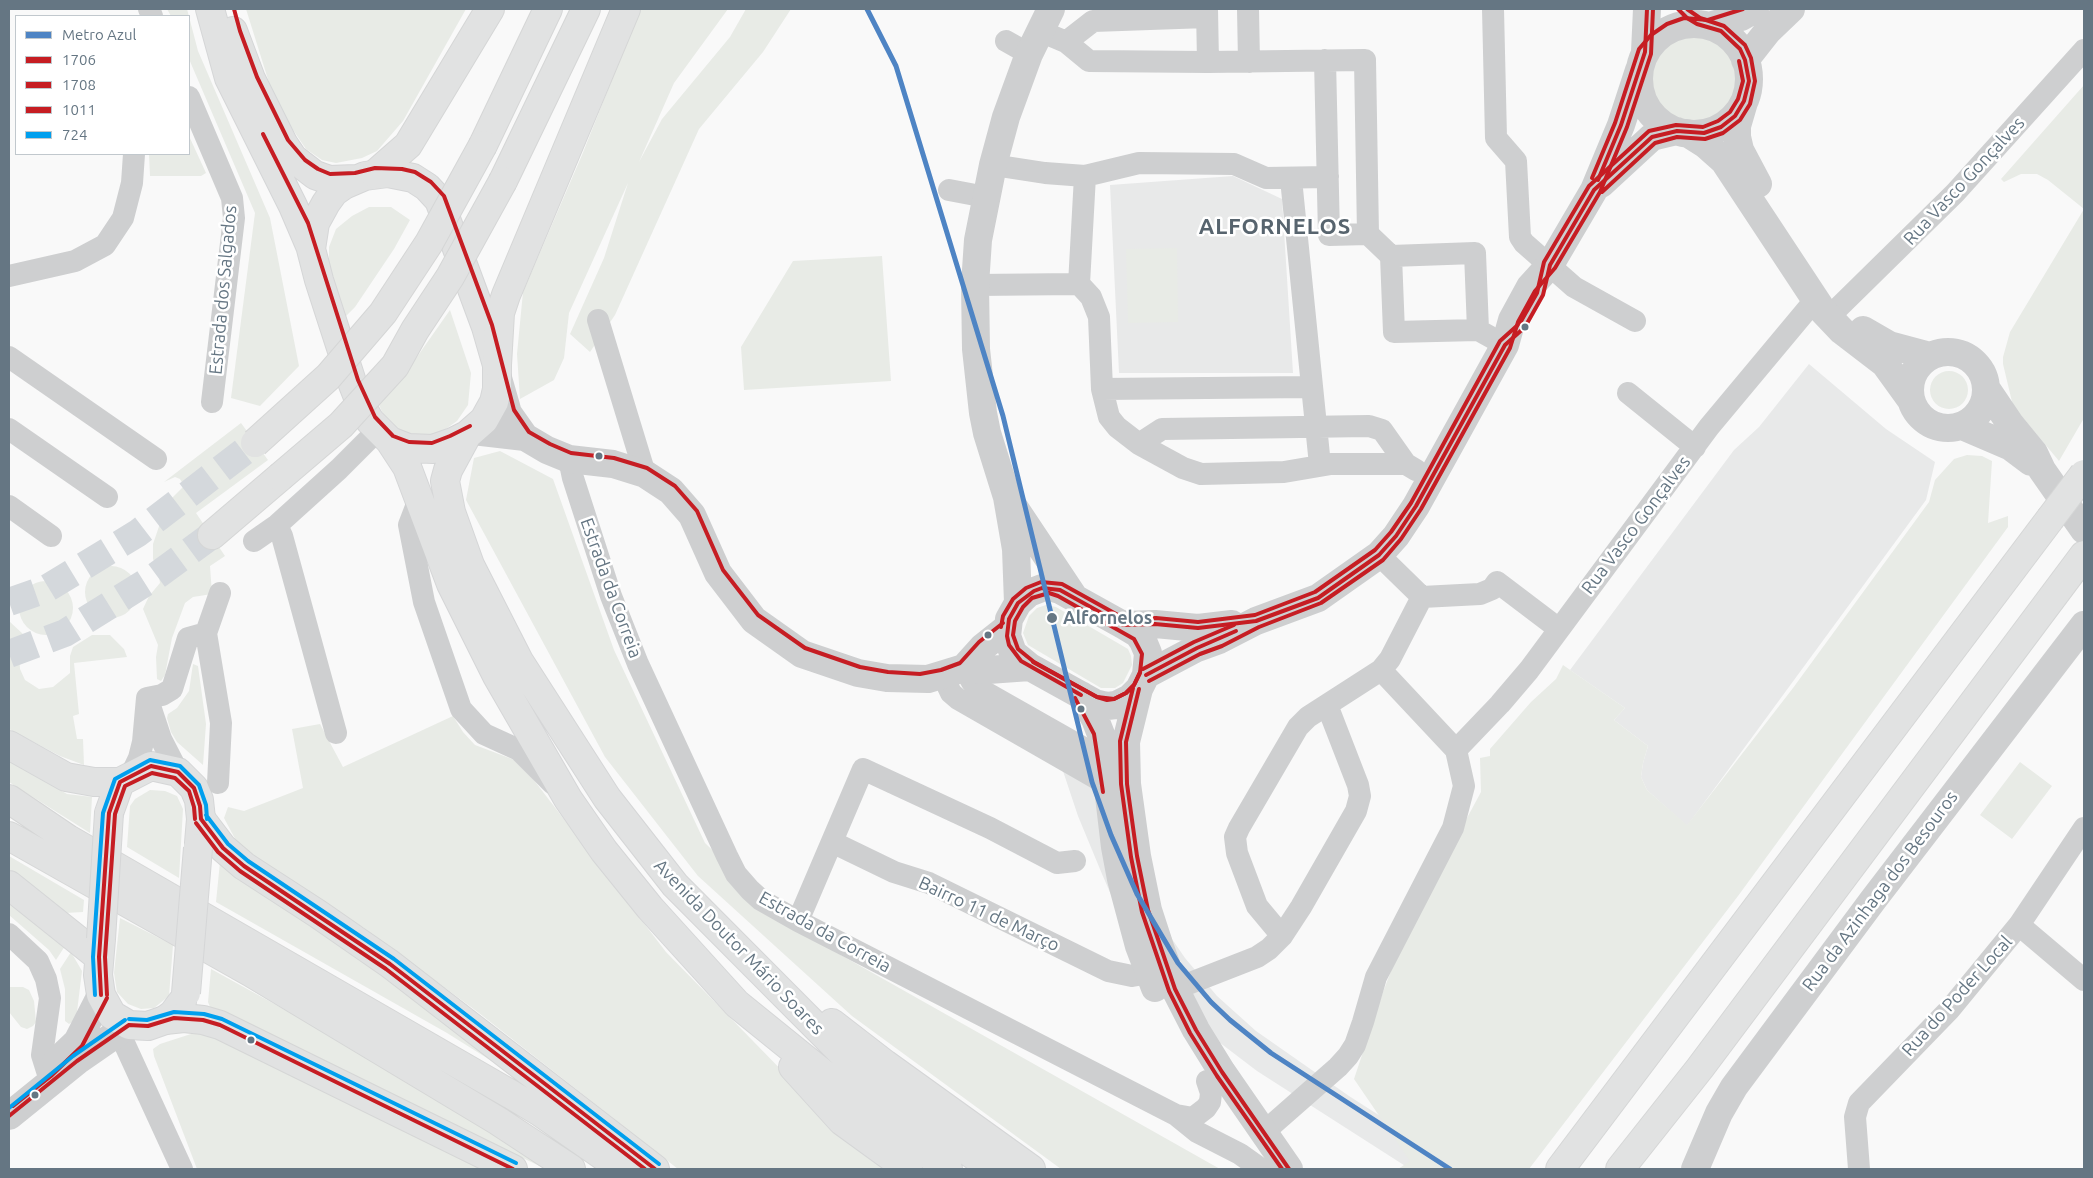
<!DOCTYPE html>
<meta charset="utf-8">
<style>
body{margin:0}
#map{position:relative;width:2093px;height:1178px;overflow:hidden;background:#f9f9f9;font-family:Ubuntu,sans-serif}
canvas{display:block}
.frame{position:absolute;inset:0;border:10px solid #657683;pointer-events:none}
.legend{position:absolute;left:15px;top:15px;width:175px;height:140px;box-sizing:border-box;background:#fff;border:1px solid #c1c8cd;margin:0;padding:6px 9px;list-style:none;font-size:15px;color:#657683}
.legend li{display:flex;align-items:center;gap:10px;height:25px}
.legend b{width:25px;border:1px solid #c1c8cd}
</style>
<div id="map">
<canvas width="2093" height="1178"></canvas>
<div class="frame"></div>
<ul class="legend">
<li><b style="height:6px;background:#4e84c4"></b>Metro Azul</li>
<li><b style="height:6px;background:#c61d23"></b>1706</li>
<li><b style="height:6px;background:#c61d23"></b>1708</li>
<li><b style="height:6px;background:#c61d23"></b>1011</li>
<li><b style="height:6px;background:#009fee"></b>724</li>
</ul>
</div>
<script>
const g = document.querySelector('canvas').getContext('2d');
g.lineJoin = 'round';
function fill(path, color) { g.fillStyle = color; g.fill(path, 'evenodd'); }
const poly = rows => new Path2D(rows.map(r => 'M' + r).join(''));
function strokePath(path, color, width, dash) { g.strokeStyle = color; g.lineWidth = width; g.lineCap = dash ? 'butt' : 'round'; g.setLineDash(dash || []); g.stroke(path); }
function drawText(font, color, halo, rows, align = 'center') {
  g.font = font + ' Ubuntu,sans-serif'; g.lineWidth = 5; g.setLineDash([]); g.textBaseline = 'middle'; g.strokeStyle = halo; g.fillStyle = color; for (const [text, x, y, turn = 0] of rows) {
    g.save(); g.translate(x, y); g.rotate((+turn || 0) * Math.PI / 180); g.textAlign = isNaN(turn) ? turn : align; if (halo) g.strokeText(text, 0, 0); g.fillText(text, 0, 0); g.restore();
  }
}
const built = poly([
 [1233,176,1282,199,1293,373,1119,373,1110,185],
 [1809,364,1886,429,1935,462,1926,500,1687,826,1647,790,1641,777,1643,763,1648,746,1614,720,1625,708,1570,670,1734,450,1759,427],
 [1096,760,1172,939,1185,958,1217,996,1256,1031,1349,1096,1413,1137,1410,1169,1257,1071,1215,1039,1115,904,1102,874,1078,816,1062,768]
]);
const green = poly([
 [167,9,187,9,198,51,270,218,299,366,260,406,231,398,255,213,189,59,189,16,171,16],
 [246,9,466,9,403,121,377,151,362,158,336,163,322,160,306,149,276,105],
 [640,9,728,9,674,83,639,162,662,119,730,37,746,9,791,9,763,52,699,129,615,315,590,352,570,334,604,258,628,183,569,313,564,358,554,380,520,399,517,354,523,292,582,155],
 '1650 79a43 43 0 1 1 86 0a43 43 0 1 1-86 0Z',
 [2084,85,2084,418,2059,461,2013,406,2003,364,2003,357,2010,332,2084,209,2048,180,2037,174,2021,174,2004,182,2001,179],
 [189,136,206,173,201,176,150,176,149,154,189,154],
 [369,207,391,207,410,220,394,249,355,307,344,318,329,269,329,247,336,229,352,216],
 [1177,248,1178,322,1128,323,1126,249],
 [882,256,891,381,744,390,741,347,793,261],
 [450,310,471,373,468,405,457,421,443,431,419,440,392,434,379,405,412,364],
 '1930 390a19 19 0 1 1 38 0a19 19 0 1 1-38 0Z',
 [241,423,268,460,196,513,225,556,210,566,212,594,193,597,185,603,172,638,165,675,161,681,157,679,156,657,158,645,143,609,149,596,160,583,158,570,153,559,153,544,167,503,184,486,180,479,175,477,164,482],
 [500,451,553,479,614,650,705,843,793,928,1220,1169,1061,1169,852,1016,698,876,605,757,466,500,474,458],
 [1967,455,1982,456,1992,461,1988,523,2008,516,2008,527,1738,896,1529,1169,1398,1169,1410,1161,1354,1079,1383,992,1407,929,1481,792,1480,758,1490,756,1490,749,1531,702,1556,679,1563,665,1625,708,1614,720,1648,746,1643,763,1641,777,1647,790,1687,825,1793,688,1929,502,1935,480,1954,459],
 '85 592a26 26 0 1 1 52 0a26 26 0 1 1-52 0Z',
 '19 608a27 27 0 1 1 54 0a27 27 0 1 1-54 0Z',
 [1046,605,1056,607,1128,649,1131,656,1132,665,1123,683,1115,688,1101,688,1028,645,1023,633,1029,616,1037,608],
 [9,621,23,634,24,640,19,654,20,669,25,680,39,689,53,687,70,673,70,656,73,647,92,635,110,635,124,649,127,657,74,663,79,714,73,716,77,739,83,739,84,765,60,756,9,729],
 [193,664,198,666,206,724,203,765,177,742,171,732,167,718,168,714,177,708,189,691],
 [453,716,463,732,475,745,520,762,666,952,841,1131,893,1169,678,1169,479,1013,364,928,240,848,224,818,228,807,244,811,303,788,292,729,320,724,343,767],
 [9,761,67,794,92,797,90,833,9,782],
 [2020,762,2052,786,2012,839,1980,815],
 [150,790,165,791,177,796,183,809,179,878,127,847,130,806,135,799],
 [9,856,84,900,83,912,65,913,9,869],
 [220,862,400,983,533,1087,447,1033,216,902],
 [9,899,65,946,56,960,49,950,9,915],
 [120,918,173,945,169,996,154,1008,141,1009,128,1004,117,992,114,973],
 [71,952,82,971,76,1020,69,1024,65,1021,65,989,60,969],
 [211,969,318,1028,544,1164,546,1169,342,1073,210,1007,208,1002],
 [9,987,23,987,29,990,34,1001,36,1022,33,1026,27,1029,21,1027,9,1012],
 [194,1033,211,1036,259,1060,498,1169,197,1169,154,1056,153,1049,160,1044]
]);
const trunkTunnel = poly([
 [9,602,46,589,138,533,255,443],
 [9,654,65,633,156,576,212,535]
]);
const minor = poly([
 [149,9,152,16],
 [1207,9,1208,62],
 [1248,9,1249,62],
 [1493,9,1496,138,1516,161,1520,237,1524,243,1574,287,1635,321],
 [1040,31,1066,42,1089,61,1208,62,1365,60,1368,234],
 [1006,41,1029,54],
 [1066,42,1093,21,1207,17],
 [1325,60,1329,235,1368,234,1391,256,1394,332,1478,330,1505,345],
 [189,97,232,198,234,218,212,402],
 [1085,176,1139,163,1234,164,1266,178,1328,177],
 [1291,179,1320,465],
 [949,190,986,197],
 [1391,256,1475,253,1478,330],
 [9,276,75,261,105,245,123,218,132,183,134,154],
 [1079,284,1091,297,1099,317,1102,389,1109,417,1117,427,1139,444,1183,468,1201,474,1284,472,1331,464,1406,464],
 [975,285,1079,284,1085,176,1045,173,993,165],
 [1839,307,1955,193,2084,50],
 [598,320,645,474],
 [9,357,156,459],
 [1102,389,1311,387],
 [1628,393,1695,447],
 [9,429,107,497],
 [1139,444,1162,429,1369,426,1382,430,1406,464,1416,470],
 [569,459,573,478,611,596,638,664,727,856,736,874,750,890,761,900,798,921,1176,1115,1197,1132,1240,1154,1261,1169],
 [419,499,409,525,424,602,461,709,484,734,519,750,552,783],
 [9,506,51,536],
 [277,525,282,536,336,733],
 [254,541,277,525,339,469,378,430],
 [1379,555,1422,597],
 [1422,597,1480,594,1492,589,1497,582,1559,629],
 [964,668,972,682,978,688,1105,760,1114,769],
 [943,676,951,693,958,699,1108,785,1121,784],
 [147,698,162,695,172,689,188,638,206,633],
 [150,706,161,739,178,772],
 [1456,750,1500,704,1529,670,1709,427,1815,300],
 [130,777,139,758,143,742,147,698],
 [218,783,221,723,206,633,220,593],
 [832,842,894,872,929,883,1108,971,1132,976,1149,973],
 [798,921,863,769,990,828,1057,863,1075,861],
 [2019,925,2084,980],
 [9,934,38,961,46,979,50,998,42,1055,47,1071],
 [1282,936,1257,906,1237,853,1235,837,1239,828,1298,727,1308,717,1381,670,1390,659,1422,597],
 [1175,989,1257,957,1269,949,1282,936,1301,907,1356,811,1360,796,1358,785,1327,705],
 [119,1032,182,1169],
 [1176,1115,1193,1118,1206,1108,1210,1102,1211,1093,1207,1081],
 [1264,1132,1338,1067,1348,1056,1355,1045,1363,1022,1376,977,1453,828,1464,786,1456,750,1381,670],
 [1859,1169,1855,1117,1859,1103,1950,1009,2019,925,2084,828]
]);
const tertiary = poly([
 '1639 79a55 55 0 1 1 110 0a55 55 0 1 1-110 0Z',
 [1709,26,1741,17,1755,9],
 [1645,52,1647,9],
 [1745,60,1767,32,1791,9],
 [1744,102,1737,126,1737,137,1740,150,1758,184],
 [1687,133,1706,145,1724,161,1823,311,1842,331,1885,364,1911,400],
 [1601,184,1652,137,1677,131],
 [1863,330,1889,345,1930,356],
 '1910 390a38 38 0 1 1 76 0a38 38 0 1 1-76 0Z',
 [498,378,508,413,525,437,547,450,569,459,613,464,645,474,671,491,692,515,718,573,754,620,802,654,858,673,887,678,928,679,964,668,983,647,1007,628],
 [1986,388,2011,425,2034,453,2042,470,2084,530],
 [1962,426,2011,447,2031,462],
 [473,431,525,437],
 [1012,504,1074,597],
 [1049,587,1060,590,1123,625,1138,634,1143,641,1148,653,1146,675,1139,689,1130,698,1116,705,1107,706,1095,703,1030,667,1013,653,1007,636,1009,619,1018,603,1029,593,1042,588,1049,587],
 [1018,603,1016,549,1007,497,987,433,983,413,976,349,975,285,978,240,993,165,1006,117,1029,54,1051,9],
 [1123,625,1155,624,1198,628,1232,624],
 [964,668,988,670,1030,667],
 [1146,675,1197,648,1219,640,1256,621,1318,598,1379,555,1396,536,1416,506,1505,345,1512,320,1530,287,1550,265,1594,190,1621,125,1639,70],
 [1139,689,1126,742,1127,784,1137,856,1148,910,1161,950,1175,989,1196,1030,1222,1072,1289,1169],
 [1081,695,1095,719,1102,737,1115,847,1121,879,1139,946,1155,988],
 [56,1062,77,1042,101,995],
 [9,1116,77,1061,129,1025],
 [1695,1169,1719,1113,1734,1087,1873,900,2084,625]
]);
const secondary = poly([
 [210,9,229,78,293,206,311,248],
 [233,31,251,79,283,143,293,158,315,175,329,180,356,179],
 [388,173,413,178,427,187,439,200,486,327,497,365,497,389,494,402,484,420,467,435,453,442,433,449,408,448,390,441,370,421,361,405,352,382,319,280,311,249,315,223,326,203,334,192,344,185,365,176,388,173],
 [467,435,448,470,445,481,451,512,470,565,519,661,607,798,675,885,872,1083,993,1169],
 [390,441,407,467,451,584,497,676,568,799,604,851,650,908,737,1004,857,1101,948,1169],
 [9,745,66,777,94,782,120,782],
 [109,813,120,782,151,766,178,772,194,788,199,800,201,819,199,843],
 [9,885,99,957],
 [101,939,98,975,101,995,112,1015,129,1025,148,1026,165,1020,173,1014,182,1002],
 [832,1023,885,1064,1031,1169],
 [793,1067,842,1121,908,1169]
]);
const trunk = poly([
 [483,145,548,9],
 [375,174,408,145,490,9],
 [503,181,586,9],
 [497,365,500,313,506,295,626,9],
 [212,535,280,477],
 [9,799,68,839,512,1095,540,1112,622,1169],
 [201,819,223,848,244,866,318,914,390,964,655,1169],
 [9,836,250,972,498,1121,571,1169],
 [165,1020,184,1018,203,1020,220,1025,513,1169],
 [1560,1169,2050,519],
 [1620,1169,1700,1068,2084,555]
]);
const secondaryBridge = poly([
 [101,939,109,813],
 [186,993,198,848]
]);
const trunkBridge = poly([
 [255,443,328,377,383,313,429,243,483,145],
 [280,477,341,425,395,366,415,330,450,277,503,181],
 [2050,519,2084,474]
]);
const bus1 = poly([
 [1598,180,1621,125,1645,52,1647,9],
 [1146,675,1197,648,1236,631],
 [1139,689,1126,742,1127,784,1137,856,1148,910,1175,989,1196,1030,1222,1072,1289,1169],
 [1081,695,1021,661,1009,645,1007,636,1009,619,1018,603,1034,591,1042,588,1060,590,1123,625,1155,624,1198,628,1256,621,1318,598,1379,555,1396,536,1416,506,1505,345,1525,327,1543,295,1550,265,1594,190,1652,137,1677,131,1704,133,1721,127,1735,116,1744,101,1749,81,1745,60,1740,49,1721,31,1697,24,1687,18,1678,9],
 [201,819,223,848,244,866,390,964,655,1169],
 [101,995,99,957,109,813,120,782,151,766,178,772,194,788,200,806,201,819],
 [129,1025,148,1026,174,1018,203,1020,220,1025,513,1169],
 [9,1116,77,1061,129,1025]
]);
const bus2 = poly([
 [1602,192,1655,143,1677,137,1705,139,1723,133,1740,120,1750,104,1755,81,1751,58,1745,45,1724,26,1700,18,1687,9],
 [1049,593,1058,596,1134,639,1142,654,1140,673,1134,685,1126,693,1114,699,1097,697,1034,662,1018,649,1013,635,1015,621,1023,607,1032,598,1049,593],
 [1149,681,1200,654,1222,646,1259,627,1321,603,1383,560,1401,539,1421,509,1510,348,1518,322,1535,291,1555,268,1600,192,1627,127,1651,54,1653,9],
 [1133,688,1120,741,1121,784,1131,857,1142,912,1169,991,1190,1033,1217,1076,1282,1169],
 [1075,698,1094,734,1103,792],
 [196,823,218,852,240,871,386,969,645,1169],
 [107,995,105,957,115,814,125,786,152,773,175,778,189,791,194,807,195,819],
 [13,1106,51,1076,82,1046,107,998]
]);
const bus3 = poly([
 [234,9,240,31,257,77,288,140,305,160,318,169,330,174,355,173,375,168,402,169,415,172,431,182,444,196,492,325,514,410,529,432,550,444,571,453,614,458,647,468,675,486,697,511,723,570,758,615,805,648,860,667,888,672,920,674,941,670,960,663,979,642,1003,623],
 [263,134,308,223,358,380,375,417,393,436,409,442,432,443,450,436,470,426],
 [1592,178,1615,123,1639,49,1651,35,1667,24,1684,18,1708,20,1743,9],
 [1001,627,1003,616,1013,599,1026,588,1041,582,1062,584,1125,619,1156,618,1198,622,1255,615,1315,592,1375,550,1391,532,1411,503,1500,341,1520,323,1537,293,1544,262,1589,186,1649,131,1676,125,1703,127,1718,121,1730,112,1738,99,1743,81,1739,61],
 [1033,662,1097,697,1107,700,1114,699,1126,693,1134,685,1140,672],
 [1143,669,1194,642,1234,625]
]);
const bus4 = poly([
 [206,815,228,844,248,861,394,959,659,1164],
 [95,995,93,957,103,813,115,779,150,760,180,766,199,785,206,805,207,819],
 [129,1019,147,1020,174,1012,204,1014,222,1019,516,1163],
 [9,1108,73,1056,125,1020]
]);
const metro1 = poly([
 [867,9,896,66,1003,416,1092,782,1111,835,1137,894,1178,963,1211,1002,1230,1020,1271,1053,1450,1169]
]);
const markers = [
 [1525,327,4.5,"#657683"],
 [599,456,4.5,"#657683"],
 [1052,618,6,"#657683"],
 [988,635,4.5,"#657683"],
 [1081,709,4.5,"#657683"],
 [251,1040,4.5,"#657683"],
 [35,1095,4.5,"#657683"]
];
const streetNames = [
 ["Rua Vasco Gonçalves",1964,181,-47],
 ["Estrada dos Salgados",223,290,-85],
 ["Rua Vasco Gonçalves",1636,525,-53],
 ["Estrada da Correia",611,588,70],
 ["Rua da Azinhaga dos Besouros",1880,891,-53],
 ["Bairro 11 de Março",989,914,25],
 ["Estrada da Correia",825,932,29],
 ["Avenida Doutor Mário Soares",739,947,46],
 ["Rua do Poder Local",1957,996,-48]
];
const stopNames = [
 ["Alfornelos",1063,618]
];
const districtNames = [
 ["ALFORNELOS",1275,227]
];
fill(built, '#e8e9e9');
fill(green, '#e8ebe6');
strokePath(trunkTunnel, '#d4d8dc', 28, [28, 14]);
strokePath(secondary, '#d5d6d7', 30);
strokePath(trunk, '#d5d6d6', 30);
strokePath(minor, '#cecfd0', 22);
strokePath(tertiary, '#cecfd0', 28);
strokePath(secondary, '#e1e2e2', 28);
strokePath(trunk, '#e1e2e2', 28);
strokePath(secondaryBridge, '#d5d6d7', 30, []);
strokePath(trunkBridge, '#d5d6d6', 30, []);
strokePath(secondaryBridge, '#e1e2e2', 28);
strokePath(trunkBridge, '#e1e2e2', 28);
strokePath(bus1, '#c61d23', 4);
strokePath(bus2, '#c61d23', 4);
strokePath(bus3, '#c61d23', 4);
strokePath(bus4, '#009fee', 4);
strokePath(metro1, '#4e84c4', 5);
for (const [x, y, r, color] of markers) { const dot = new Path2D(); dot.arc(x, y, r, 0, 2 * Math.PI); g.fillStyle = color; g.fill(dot); strokePath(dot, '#fff', 2); }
drawText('18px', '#657683', '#fff', streetNames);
drawText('bold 18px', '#657683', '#fff', stopNames, 'left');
g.letterSpacing = '1px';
drawText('bold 22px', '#57646e', '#fff', districtNames);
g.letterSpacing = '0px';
</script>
